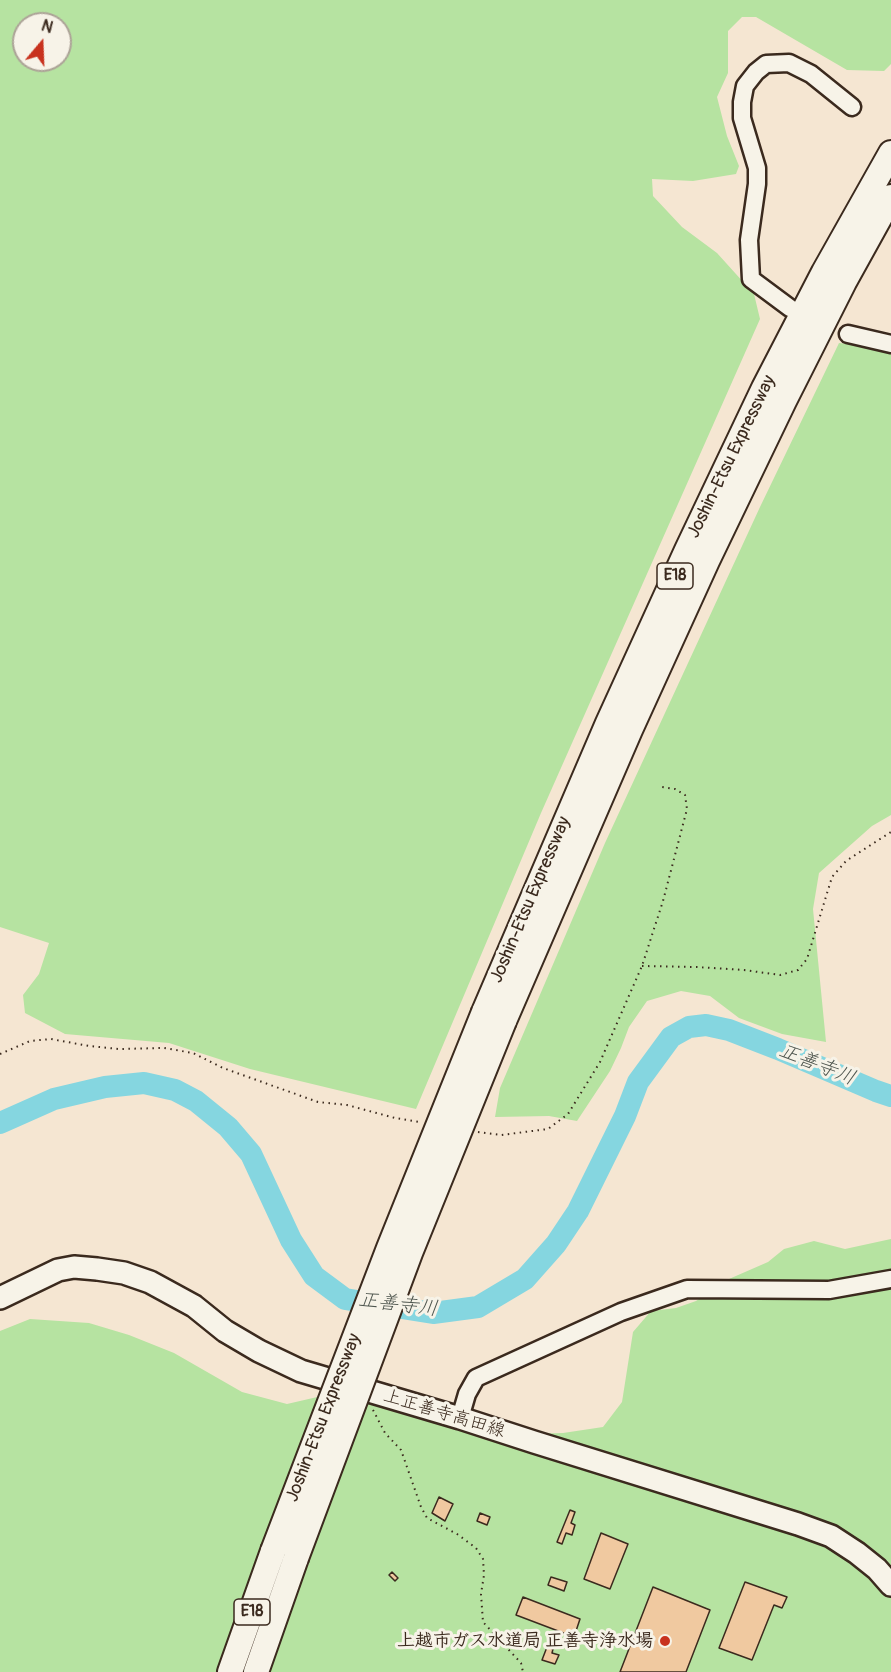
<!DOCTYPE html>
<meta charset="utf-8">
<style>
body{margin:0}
#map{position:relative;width:891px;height:1672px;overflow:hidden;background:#f5e6d2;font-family:Pangolin,sans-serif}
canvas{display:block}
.north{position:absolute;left:12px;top:12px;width:60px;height:60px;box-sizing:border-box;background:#f7f3e8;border:2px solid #aca397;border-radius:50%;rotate:19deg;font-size:16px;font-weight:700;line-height:24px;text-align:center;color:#3b2a1e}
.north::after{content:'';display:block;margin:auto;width:21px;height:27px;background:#c8321e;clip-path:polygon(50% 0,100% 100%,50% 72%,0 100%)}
</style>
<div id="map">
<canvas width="891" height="1672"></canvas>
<div class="north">N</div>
</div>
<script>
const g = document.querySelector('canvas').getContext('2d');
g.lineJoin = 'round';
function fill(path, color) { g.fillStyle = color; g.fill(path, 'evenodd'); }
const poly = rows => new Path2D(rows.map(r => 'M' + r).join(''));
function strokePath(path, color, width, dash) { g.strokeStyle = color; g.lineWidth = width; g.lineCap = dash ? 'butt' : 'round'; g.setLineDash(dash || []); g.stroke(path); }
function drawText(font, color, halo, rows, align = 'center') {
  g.font = font + ' Pangolin,"Klee One",sans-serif'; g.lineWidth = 6; g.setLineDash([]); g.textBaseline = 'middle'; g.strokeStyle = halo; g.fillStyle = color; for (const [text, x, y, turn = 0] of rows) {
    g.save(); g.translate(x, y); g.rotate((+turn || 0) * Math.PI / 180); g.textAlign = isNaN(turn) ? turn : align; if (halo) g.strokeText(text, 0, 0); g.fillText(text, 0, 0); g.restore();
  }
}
const green = poly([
 [0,0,891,0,891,64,884,71,847,70,756,17,742,17,728,31,728,73,717,97,727,136,739,166,736,174,693,181,652,179,653,196,682,227,717,253,754,294,760,319,541,813,416,1109,250,1069,169,1043,65,1034,25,1013,23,995,39,974,49,943,0,927],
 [24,24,60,24,60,60,24,60],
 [839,343,873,347,891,354,891,815,872,826,819,873,813,909,826,1042,782,1034,739,1018,710,996,681,991,647,1001,629,1027,621,1048,610,1071,577,1121,549,1116,495,1117,500,1088,605,843,760,507],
 [891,1239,891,1672,0,1672,0,1331,30,1319,89,1323,129,1335,174,1353,242,1392,287,1404,339,1392,527,1434,563,1433,603,1427,622,1402,633,1332,651,1311,676,1308,696,1301,729,1279,768,1262,784,1249,814,1241,845,1249]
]);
const river = poly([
 [0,1123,54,1099,105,1087,144,1083,175,1090,196,1101,228,1127,251,1154,291,1240,314,1276,345,1299,433,1313,478,1307,525,1279,556,1244,578,1211,625,1116,638,1082,671,1037,689,1027,706,1025,729,1030,778,1049,876,1091,891,1096]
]);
const building = poly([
 [439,1497,453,1504,445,1521,432,1513,439,1497],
 [570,1510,575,1512,571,1523,575,1525,572,1535,566,1533,562,1544,557,1542,570,1510],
 [480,1513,490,1517,487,1525,477,1521,480,1513],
 [601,1533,628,1544,610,1589,584,1579,601,1533],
 [392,1572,398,1578,395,1581,389,1575,392,1572],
 [551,1577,567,1582,564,1591,548,1585,551,1577],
 [745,1582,787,1597,782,1608,774,1605,752,1660,719,1648,745,1582],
 [653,1587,710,1610,686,1672,620,1672,653,1587],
 [523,1597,580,1619,574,1637,516,1615,523,1597],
 [547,1647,553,1649,552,1653,559,1655,555,1664,542,1660,547,1647]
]);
const path = poly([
 [642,966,696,967,744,970,780,975,798,970,807,959,832,877,846,861,891,832],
 [0,1054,30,1041,51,1039,89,1046,119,1049,164,1048,193,1053,223,1068,318,1102,347,1105,395,1118,419,1122],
 [478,1132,501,1135,548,1129,568,1114,600,1062,642,966,663,901,687,809,685,795,675,789,662,787],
 [373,1410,385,1433,401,1450,421,1507,427,1518,457,1534,476,1548,483,1559,484,1575,481,1594,483,1622,521,1663,523,1672]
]);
const minor = poly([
 [790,308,751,279,749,240,757,184,757,168,742,118,742,102,745,86,756,72,766,64,789,63,811,74,852,107],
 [848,334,891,344],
 [460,1418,467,1394,476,1378,621,1312,687,1289,829,1290,891,1279]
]);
const major = poly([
 [0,1298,58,1270,74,1267,97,1269,124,1273,150,1282,194,1306,225,1331,259,1351,301,1371,460,1418,534,1442,798,1524,831,1536,857,1553,877,1569,891,1585]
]);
const highway = poly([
 [484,1012,608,723,687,550,764,388,824,272,891,153],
 [504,1021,630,730,707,561,784,401,844,282,891,197],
 [230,1672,273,1551],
 [256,1672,296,1558]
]);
const highwayBridge = poly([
 [273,1551,389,1248,484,1012],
 [296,1558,410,1253,504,1021]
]);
const markers = [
 [665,1641,6,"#c8321e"]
];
const shields = [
 [675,576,36],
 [252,1612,36]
];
const shieldNames = [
 ["E18",675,576],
 ["E18",252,1612]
];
const streetNames = [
 ["Joshin-Etsu Expressway",732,457,-64],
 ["Joshin-Etsu Expressway",531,900,-67],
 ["上正善寺高田線",444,1414,17],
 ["Joshin-Etsu Expressway",324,1418,-69]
];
const poiNames = [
 ["上越市ガス水道局 正善寺浄水場",653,1641]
];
const waterNames = [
 ["正善寺川",817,1065,22],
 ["正善寺川",398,1305,7]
];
fill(green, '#b6e3a1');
strokePath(river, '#85d6e0', 22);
fill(building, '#f0c9a0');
strokePath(building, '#3b2a1e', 1.5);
strokePath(minor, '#3b2a1e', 21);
strokePath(major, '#3b2a1e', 26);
strokePath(highway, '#3b2a1e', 28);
strokePath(path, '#3b2a1e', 2, [1.5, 4.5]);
strokePath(minor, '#f7f3e8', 16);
strokePath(major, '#f7f3e8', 21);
strokePath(highway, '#f7f3e8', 24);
strokePath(highwayBridge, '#3b2a1e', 28, []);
strokePath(highwayBridge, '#f7f3e8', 24);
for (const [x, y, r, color] of markers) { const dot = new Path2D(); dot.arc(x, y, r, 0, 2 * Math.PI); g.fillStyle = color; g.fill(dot); strokePath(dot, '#f7f3e8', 2); }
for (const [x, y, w] of shields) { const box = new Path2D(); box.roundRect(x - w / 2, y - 13, w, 26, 4.5); g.fillStyle = '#f7f3e8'; g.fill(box); strokePath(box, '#3b2a1e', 1.5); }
drawText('bold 16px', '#3b2a1e', null, shieldNames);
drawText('18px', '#3b2a1e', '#f7f3e8', streetNames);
drawText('bold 18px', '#3b2a1e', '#f7f3e8', poiNames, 'right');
drawText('italic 20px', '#4e554e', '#f7f3e8', waterNames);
</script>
